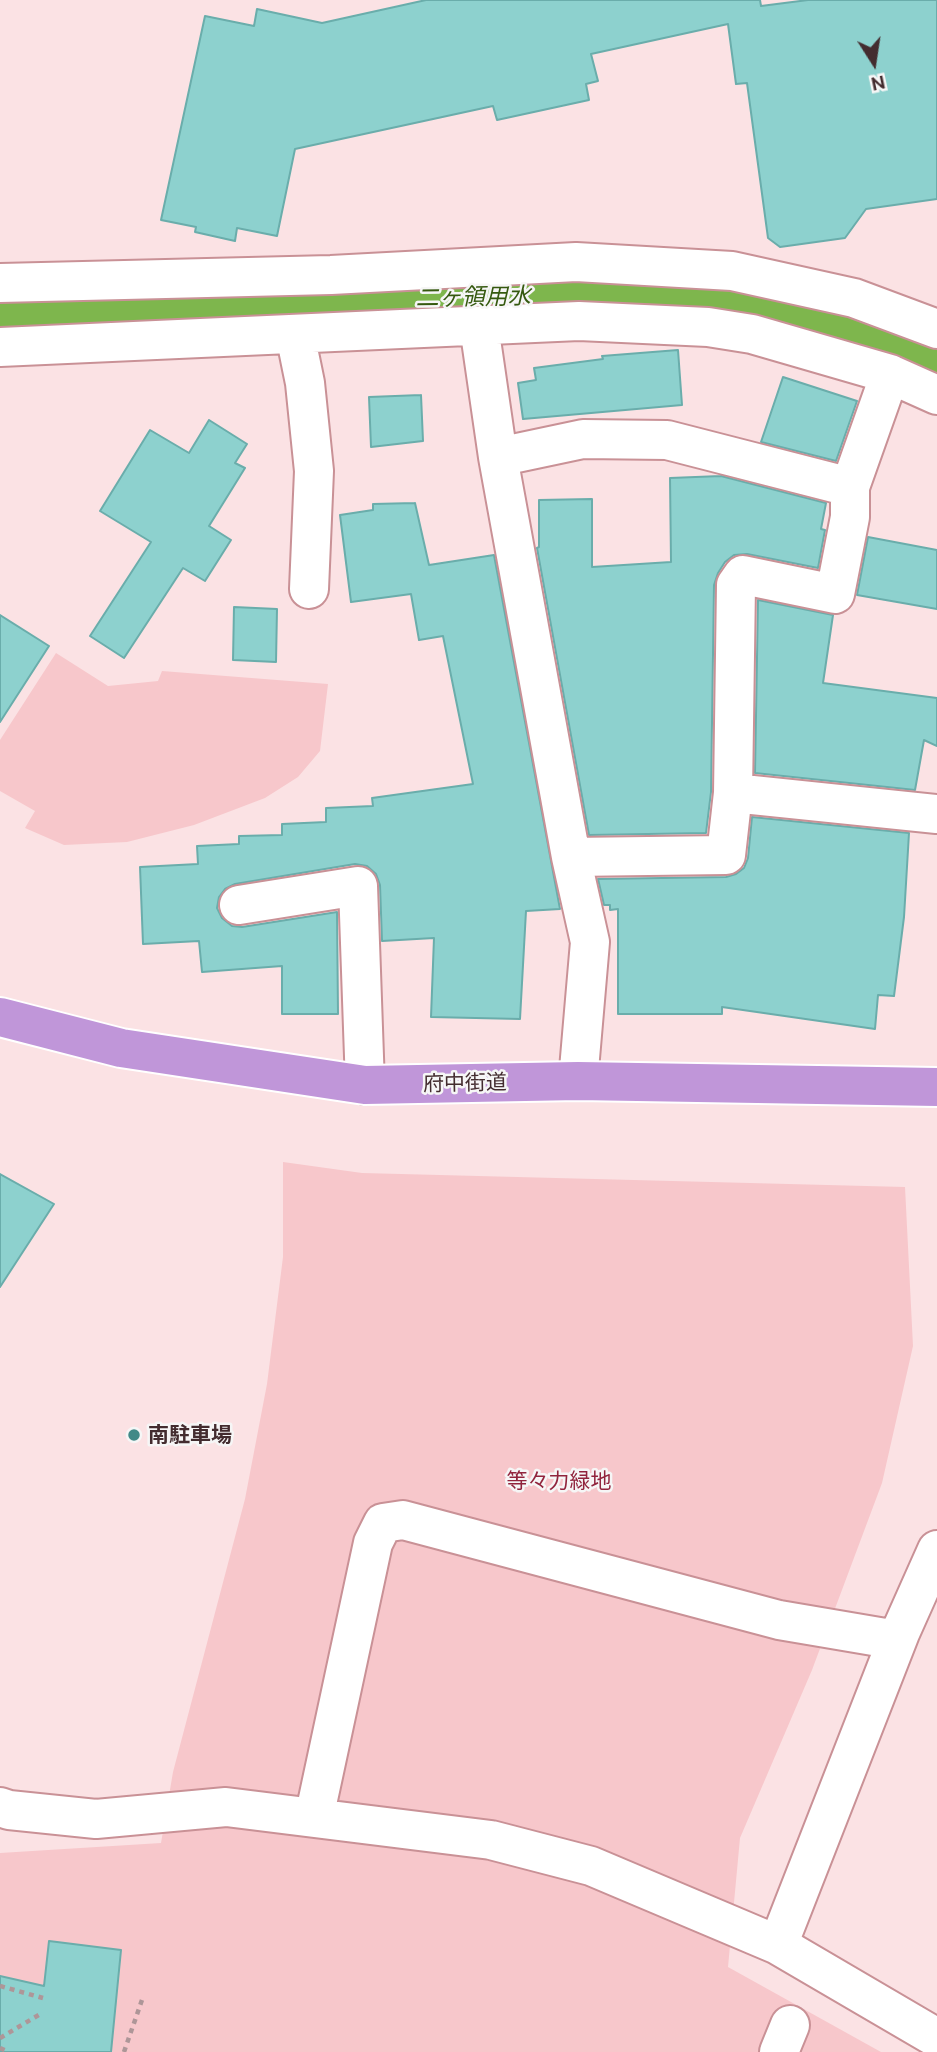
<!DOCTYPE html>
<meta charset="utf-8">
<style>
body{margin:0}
#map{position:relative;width:937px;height:2052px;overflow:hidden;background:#fbe2e4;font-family:Ubuntu,sans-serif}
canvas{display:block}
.north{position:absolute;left:839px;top:28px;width:70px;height:70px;-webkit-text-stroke:5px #f6f6f6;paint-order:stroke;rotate:168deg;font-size:19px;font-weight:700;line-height:28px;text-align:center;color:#432c2f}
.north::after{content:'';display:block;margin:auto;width:24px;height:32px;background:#432c2f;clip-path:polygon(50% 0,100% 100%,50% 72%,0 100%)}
</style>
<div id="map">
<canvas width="937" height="2052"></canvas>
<div class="north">N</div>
</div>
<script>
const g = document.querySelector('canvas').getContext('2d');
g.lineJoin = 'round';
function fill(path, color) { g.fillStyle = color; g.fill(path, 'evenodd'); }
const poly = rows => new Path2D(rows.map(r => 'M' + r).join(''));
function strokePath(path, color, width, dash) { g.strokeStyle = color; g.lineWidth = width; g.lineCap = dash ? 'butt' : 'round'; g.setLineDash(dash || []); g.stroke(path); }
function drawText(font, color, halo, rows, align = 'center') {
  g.font = font + ' Ubuntu,"Noto Sans JP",sans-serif'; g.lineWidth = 5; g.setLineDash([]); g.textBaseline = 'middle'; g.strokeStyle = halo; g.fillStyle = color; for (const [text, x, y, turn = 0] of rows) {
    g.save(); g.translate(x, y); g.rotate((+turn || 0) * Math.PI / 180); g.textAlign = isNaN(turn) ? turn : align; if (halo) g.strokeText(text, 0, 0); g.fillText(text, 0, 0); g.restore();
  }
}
const green = poly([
 [56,653,108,686,158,681,162,671,328,684,320,751,298,777,265,798,194,825,127,842,64,845,25,828,35,811,0,791,0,740],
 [283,1162,362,1173,905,1187,913,1346,882,1483,812,1670,740,1838,728,1967,881,2052,0,2052,0,1853,161,1843,173,1772,245,1499,267,1384,283,1257]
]);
const river = poly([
 [0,318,474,295,677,296,724,300,772,310,891,342,937,363]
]);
const building = poly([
 [426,0,760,0,761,6,808,0,937,0,937,199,866,209,845,238,780,247,768,238,747,83,736,84,728,24,591,54,598,81,586,84,589,100,497,120,493,106,295,149,277,236,237,228,235,241,195,232,196,227,161,220,205,16,254,26,257,9,322,23,426,0],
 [678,350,682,405,523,419,518,383,536,380,534,368,603,359,602,356,678,350],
 [783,377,857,401,836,461,761,442,783,377],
 [421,395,423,441,371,447,369,397,421,395],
 [209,420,247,444,235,463,245,468,209,526,231,540,205,581,183,568,124,658,90,636,151,542,100,511,150,430,189,453,209,420],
 [721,476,826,503,821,529,825,530,818,568,747,554,734,555,725,562,718,573,714,585,711,792,706,833,589,835,537,548,539,547,539,500,592,499,592,567,671,562,670,478,721,476],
 [415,503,429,565,494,555,560,909,526,911,520,1019,431,1017,434,938,382,941,380,885,376,874,367,866,355,864,235,884,225,889,219,897,217,908,222,918,232,926,242,927,337,912,338,1014,282,1014,282,966,202,972,199,941,143,944,140,867,198,864,197,846,239,844,239,836,282,835,282,824,326,822,326,808,373,806,372,798,473,784,443,636,419,640,411,594,351,602,340,515,373,510,373,504,415,503],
 [868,537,937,550,937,609,857,595,868,537],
 [758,600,833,615,823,683,937,698,937,746,924,740,915,790,755,773,758,600],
 [234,607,277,609,276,662,233,660,234,607],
 [0,615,49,646,0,722,0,615],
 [752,817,909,833,904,917,894,996,878,995,875,1029,722,1007,722,1014,618,1014,618,909,610,910,610,905,604,905,598,879,726,877,736,874,744,868,748,858,752,817],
 [0,1174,54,1204,0,1287,0,1174],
 [49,1941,121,1950,111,2052,0,2052,0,1976,44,1986,49,1941]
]);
const path = poly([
 [0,1986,43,1998],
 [0,2038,42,2013],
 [0,2048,9,2052],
 [124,2052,143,1997]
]);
const minor = poly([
 [0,283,331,275,576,262,732,271,854,298,937,329],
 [479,326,498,457,571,857,590,942,578,1081],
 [295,334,305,383,314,471,309,589],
 [0,347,579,321,708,327,752,334,890,374,937,395],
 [498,457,583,439,667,440,850,487],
 [733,793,937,814],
 [571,857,726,855,733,793,736,585,743,575,835,594,850,517,850,487,890,374],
 [239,905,358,886,365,1085],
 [0,1807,9,1810,96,1819,226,1807,491,1840,591,1866,778,1945,937,2038],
 [314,1818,373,1543,383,1523,403,1520,779,1620,897,1640],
 [778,1945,900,1633,937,1550],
 [779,2052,790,2025]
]);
const highway = poly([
 [0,1017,121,1048,365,1085,578,1081,937,1087]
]);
const markers = [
 [134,1435,7,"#418987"]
];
const streetNames = [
 ["府中街道",465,1083,-1]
];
const poiNames = [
 ["南駐車場",148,1435]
];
const parkNames = [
 ["等々力緑地",559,1481]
];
const waterNames = [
 ["二ヶ領用水",473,297,-1]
];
fill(green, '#f7c7cb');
strokePath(river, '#7eb64d', 86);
fill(building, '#8dd1ce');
strokePath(building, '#6aadab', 2);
strokePath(minor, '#c99196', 42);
strokePath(highway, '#fff', 42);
strokePath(path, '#ae9698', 4.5, [5, 5]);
strokePath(minor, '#fff', 38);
strokePath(highway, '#c096d9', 38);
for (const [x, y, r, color] of markers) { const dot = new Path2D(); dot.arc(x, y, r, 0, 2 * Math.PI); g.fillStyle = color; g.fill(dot); strokePath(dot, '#f6f6f6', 2.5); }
drawText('21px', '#432c2f', '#f6f6f6', streetNames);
drawText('bold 21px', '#432c2f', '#f6f6f6', poiNames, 'left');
drawText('21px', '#91243d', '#f6f6f6', parkNames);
drawText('italic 23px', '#35590f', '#f6f6f6', waterNames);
</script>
